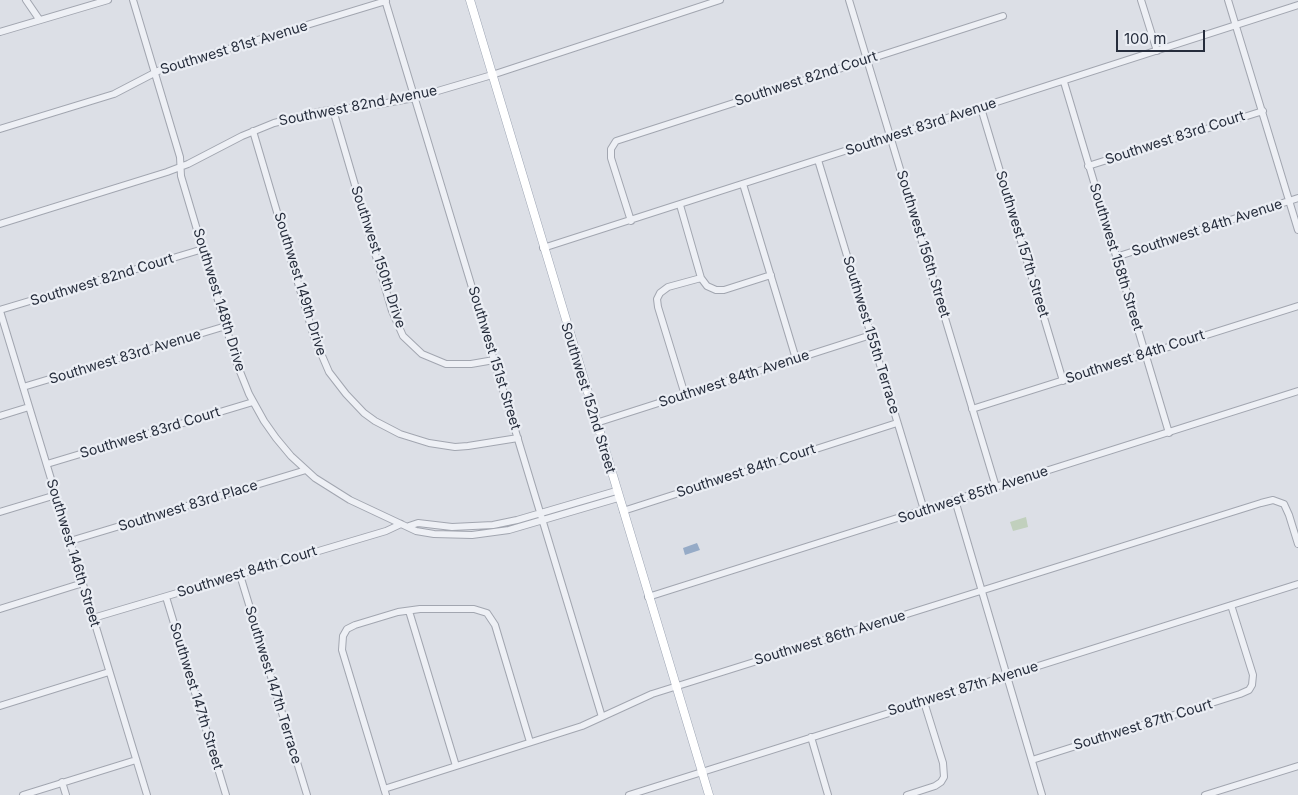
<!DOCTYPE html>
<style>
body{margin:0}
#map{position:relative;width:1298px;height:795px;overflow:hidden;background:#dcdfe6;font-family:Inter,sans-serif}
canvas{display:block}
.scale{position:absolute;left:1116px;top:30px;width:89px;height:22px;box-sizing:border-box;border:2px solid #262d3c;border-top:0;padding-left:6px;font-size:15px;line-height:18px;white-space:nowrap;color:#262d3c;-webkit-text-stroke:4px #ebeef4;paint-order:stroke}
</style>
<div id="map">
<canvas width="1298" height="795"></canvas>
<div class="scale">100 m</div>
</div>
<script>
const g = document.querySelector('canvas').getContext('2d');
g.lineJoin = 'round';
function fill(path, color) { g.fillStyle = color; g.fill(path, 'evenodd'); }
const poly = rows => new Path2D(rows.map(r => 'M' + r).join(''));
function strokePath(path, color, width, dash) { g.strokeStyle = color; g.lineWidth = width; g.lineCap = dash ? 'butt' : 'round'; g.setLineDash(dash || []); g.stroke(path); }
function drawText(font, color, halo, rows, align = 'center') {
  g.font = font + ' Inter,sans-serif'; g.lineWidth = 4.5; g.setLineDash([]); g.textBaseline = 'middle'; g.strokeStyle = halo; g.fillStyle = color; for (const [text, x, y, turn = 0] of rows) {
    g.save(); g.translate(x, y); g.rotate((+turn || 0) * Math.PI / 180); g.textAlign = isNaN(turn) ? turn : align; if (halo) g.strokeText(text, 0, 0); g.fillText(text, 0, 0); g.restore();
  }
}
const green = poly([
 [1026,517,1028,527,1013,531,1010,522]
]);
const water = poly([
 [697,543,700,550,685,555,683,548]
]);
const minor = poly([
 [26,0,39,19],
 [133,0,180,157,181,176,237,364,249,394,264,421,276,438,291,456,315,478,350,500,416,531,434,534,472,535,509,530,618,498],
 [385,0,602,717],
 [849,0,996,487],
 [1141,0,1157,51],
 [1228,0,1298,230],
 [0,32,108,0],
 [1064,82,1169,433],
 [981,108,1063,381],
 [333,110,392,311,403,336,422,354,446,364,471,364,494,360],
 [0,129,114,94,162,69,386,1],
 [253,131,314,337,329,372,346,394,364,413,375,421,400,434,429,443,455,447,468,446,518,438],
 [818,160,924,510],
 [1088,166,1263,111],
 [743,184,796,359],
 [680,205,701,278,707,286,716,290,724,290,771,275],
 [631,221,611,158,611,149,616,141,1003,16],
 [0,224,167,172,188,164,242,136,274,123,323,111,381,104,414,98,492,75,720,0],
 [543,248,1298,5],
 [1116,257,1298,198],
 [0,310,203,249],
 [0,311,147,795],
 [23,387,226,326],
 [685,395,658,307,657,299,660,293,668,287,701,278],
 [972,409,1298,306],
 [0,416,29,407],
 [596,423,871,335],
 [47,464,253,402],
 [955,500,1042,795],
 [623,511,897,423],
 [0,512,56,495],
 [409,526,418,523,452,527,493,525,517,520,616,491],
 [70,541,306,470],
 [240,575,307,795],
 [166,597,226,795],
 [648,597,1298,391],
 [0,609,83,583],
 [409,611,456,766],
 [93,618,386,531,401,524],
 [0,706,109,672],
 [811,737,828,795],
 [1032,760,1240,694,1249,690,1252,685,1253,675,1231,605],
 [62,782,66,795],
 [384,789,582,726,652,694,1261,503,1273,500,1284,504,1289,515,1298,544],
 [23,795,136,760],
 [386,795,342,650,343,636,347,629,355,625,398,612,420,609,474,609,487,613,495,625,530,742],
 [629,795,1298,584],
 [907,795,935,786,941,782,944,777,943,763,924,702],
 [1205,795,1298,766]
]);
const major = poly([
 [470,0,709,795]
]);
const streetNames = [
 ["Southwest 81st Avenue",234,48,-17],
 ["Southwest 82nd Court",806,79,-18],
 ["Southwest 82nd Avenue",358,106,-11],
 ["Southwest 83rd Avenue",921,127,-18],
 ["Southwest 83rd Court",1175,138,-18],
 ["Southwest 84th Avenue",1207,228,-18],
 ["Southwest 156th Street",923,244,73],
 ["Southwest 157th Street",1022,244,73],
 ["Southwest 150th Drive",378,257,72],
 ["Southwest 158th Street",1116,257,73],
 ["Southwest 82nd Court",102,280,-17],
 ["Southwest 149th Drive",300,284,73],
 ["Southwest 148th Drive",219,300,73],
 ["Southwest 155th Terrace",871,335,73],
 ["Southwest 83rd Avenue",125,357,-17],
 ["Southwest 84th Court",1135,357,-18],
 ["Southwest 151st Street",494,358,73],
 ["Southwest 84th Avenue",734,379,-18],
 ["Southwest 152nd Street",588,398,73],
 ["Southwest 83rd Court",150,433,-17],
 ["Southwest 84th Court",746,471,-18],
 ["Southwest 85th Avenue",973,495,-18],
 ["Southwest 83rd Place",188,506,-17],
 ["Southwest 146th Street",73,553,73],
 ["Southwest 84th Court",247,572,-17],
 ["Southwest 86th Avenue",830,638,-17],
 ["Southwest 147th Terrace",273,685,73],
 ["Southwest 87th Avenue",963,689,-17],
 ["Southwest 147th Street",196,696,73],
 ["Southwest 87th Court",1143,725,-17]
];
fill(green, '#c1d0bd');
fill(water, '#96abc7');
strokePath(minor, '#a2a6b0', 8);
strokePath(major, '#9ba3b2', 9);
strokePath(minor, '#eef0f5', 6);
strokePath(major, '#fff', 8);
drawText('14px', '#262d3c', '#ebeef4', streetNames);
</script>
